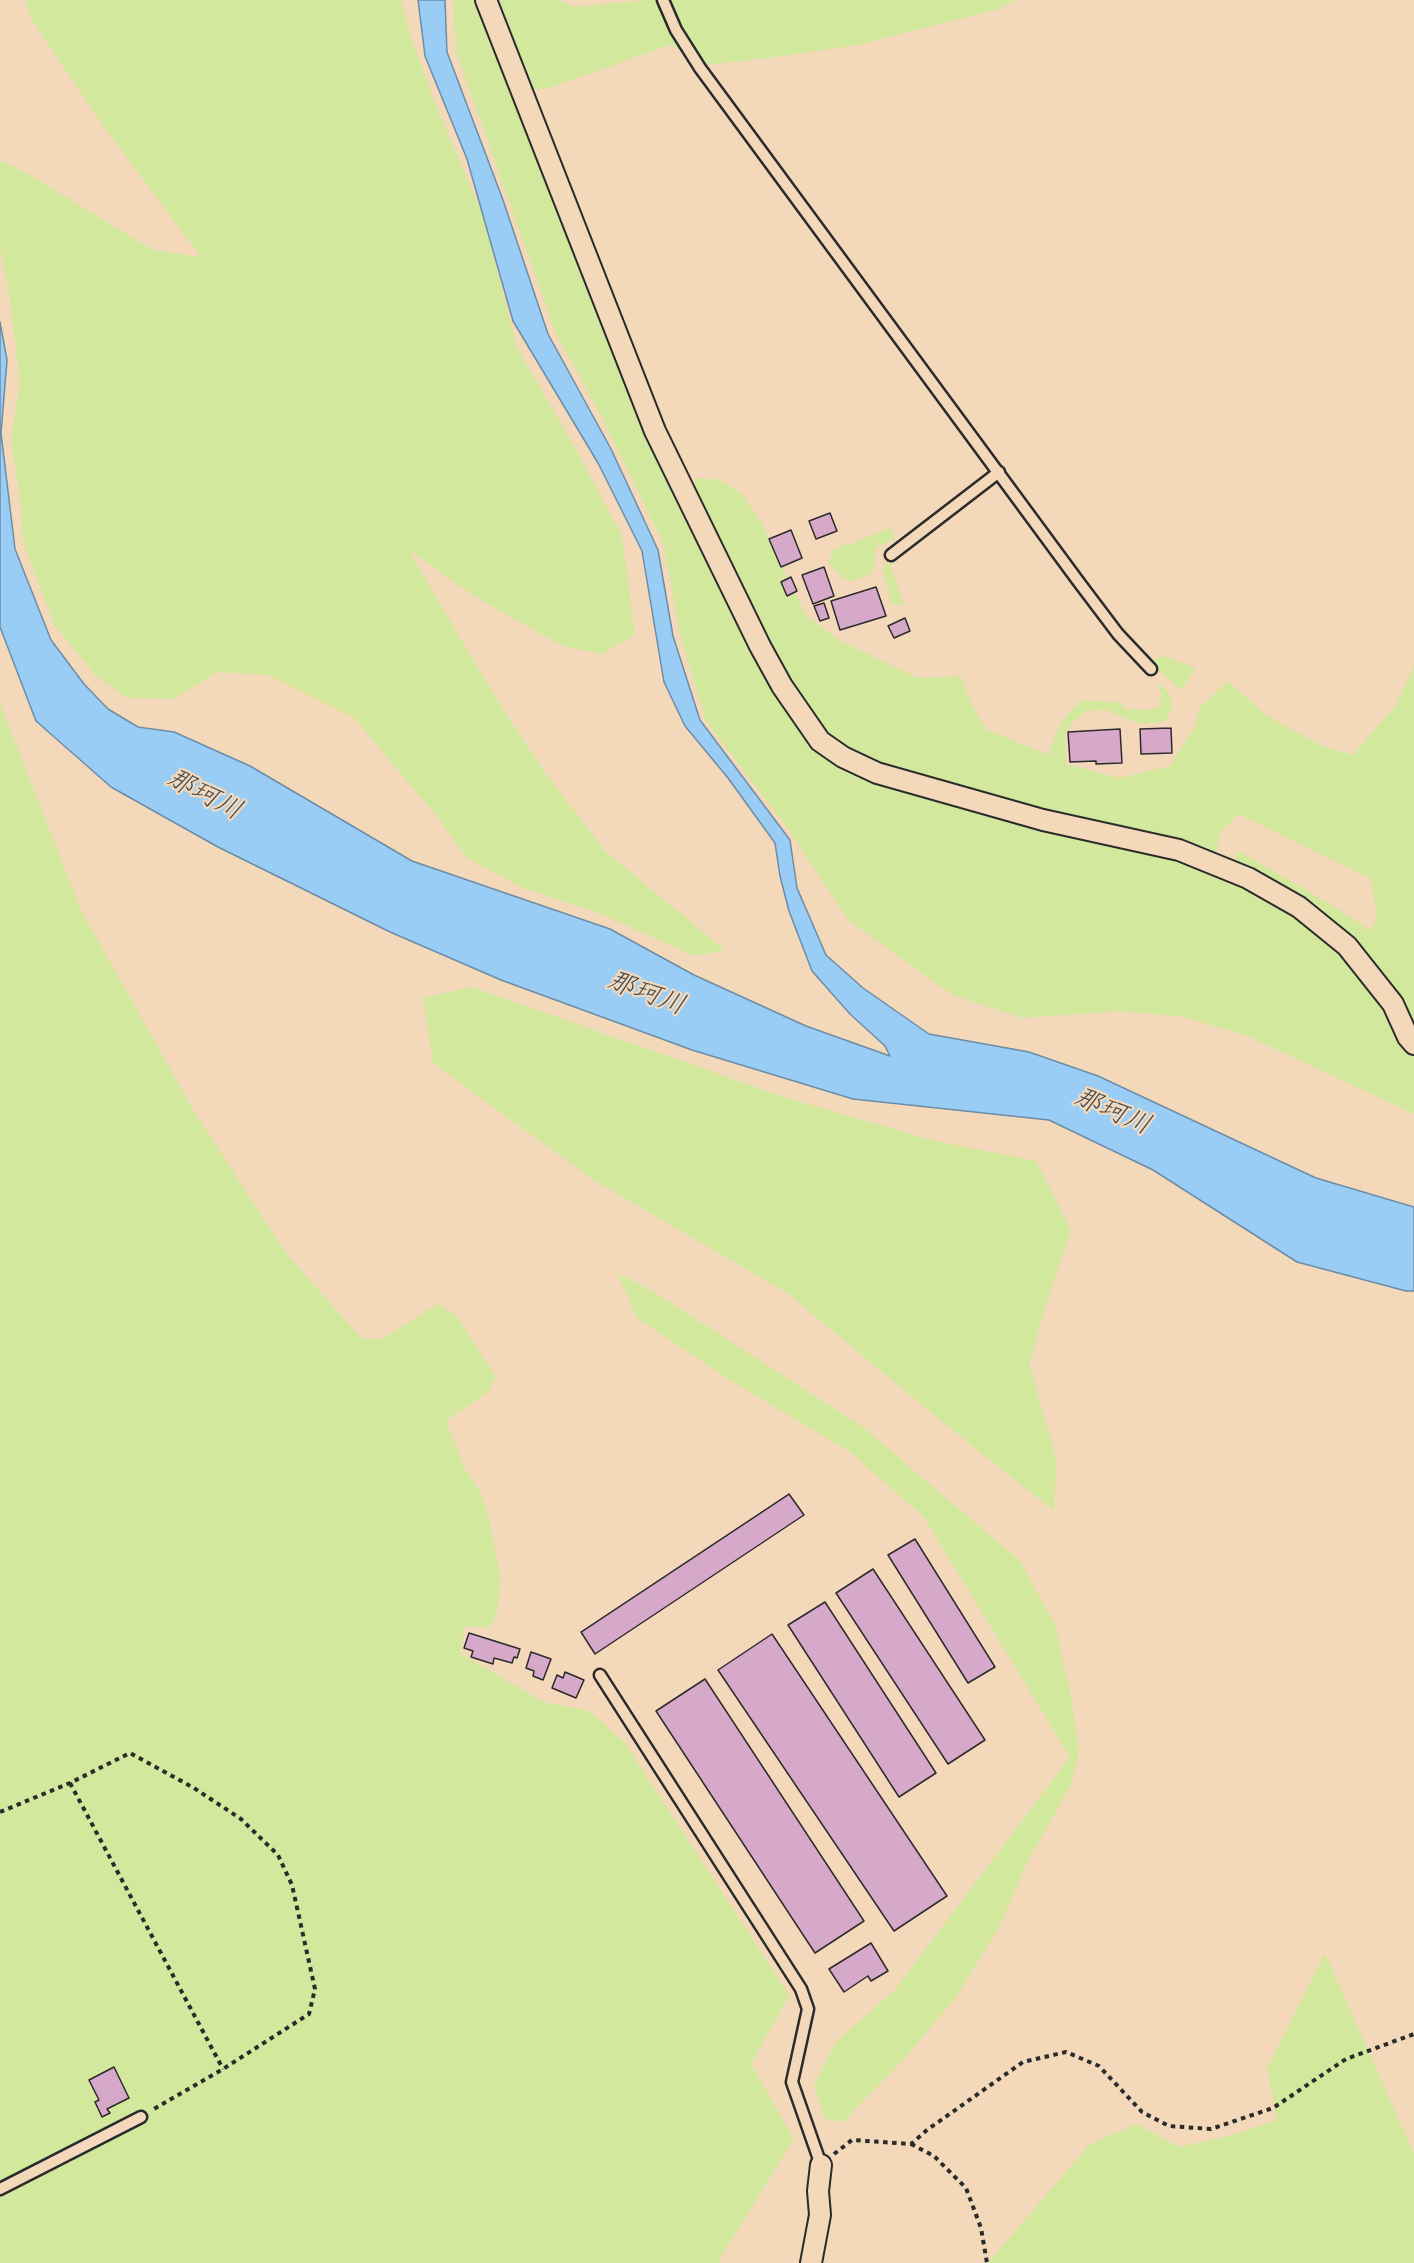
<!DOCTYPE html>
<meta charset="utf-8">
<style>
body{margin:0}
canvas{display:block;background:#f3d9ba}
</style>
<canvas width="1414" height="2263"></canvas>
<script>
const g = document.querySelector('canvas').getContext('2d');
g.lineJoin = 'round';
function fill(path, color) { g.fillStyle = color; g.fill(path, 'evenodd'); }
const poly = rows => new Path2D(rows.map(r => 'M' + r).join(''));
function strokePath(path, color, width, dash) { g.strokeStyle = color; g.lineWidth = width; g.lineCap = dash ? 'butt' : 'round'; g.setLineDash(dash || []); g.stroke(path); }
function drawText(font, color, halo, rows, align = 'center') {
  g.font = font + ' Caveat,"Klee One",sans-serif'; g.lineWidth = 4.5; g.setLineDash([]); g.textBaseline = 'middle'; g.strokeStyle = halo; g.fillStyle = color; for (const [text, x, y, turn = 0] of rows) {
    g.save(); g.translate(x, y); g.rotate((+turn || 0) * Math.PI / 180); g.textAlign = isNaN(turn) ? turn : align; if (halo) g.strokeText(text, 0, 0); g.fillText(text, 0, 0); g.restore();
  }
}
const green = poly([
 [25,0,401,0,413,43,436,106,484,218,517,348,572,442,622,536,635,635,601,654,562,646,476,597,408,549,495,697,544,771,605,851,725,950,695,956,599,913,523,888,467,858,435,814,354,718,268,675,217,672,174,699,127,698,96,676,54,624,23,542,21,505,11,440,20,382,10,301,0,246,0,163,2,161,30,175,153,250,201,257,106,130,33,22],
 [453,0,476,0,632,404,676,500,762,670,811,743,1040,828,1174,860,1215,877,1231,869,1239,851,1340,910,1371,931,1377,916,1371,879,1239,814,1220,833,1214,861,1043,814,882,766,846,752,821,734,779,671,695,494,695,478,720,480,742,494,761,522,806,616,842,642,919,678,961,676,970,702,986,729,1048,755,1060,724,1074,707,1084,700,1122,703,1124,709,1145,710,1160,707,1161,693,1157,682,1167,691,1173,705,1165,721,1146,724,1128,720,1107,710,1087,711,1072,723,1065,735,1066,764,1119,778,1170,766,1196,724,1199,708,1228,681,1266,715,1320,745,1353,755,1396,705,1414,666,1414,1114,1248,1036,1184,1017,1120,1011,1022,1018,953,995,849,921,791,833,706,721,681,638,663,542,599,412,555,331,456,51],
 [493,0,559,0,575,7,647,0,1014,0,1002,8,858,45,783,56,707,65,670,45,546,89,529,89],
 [890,528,895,539,876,547,875,563,871,574,850,581,843,578,829,564,832,551,846,544,847,545],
 [901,553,903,555,890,565,904,606,891,604,883,569,890,560],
 [1163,656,1196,668,1181,690,1150,662],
 [0,703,81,910,192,1108,286,1253,361,1338,382,1339,438,1304,456,1315,496,1377,488,1392,446,1421,465,1469,480,1491,488,1514,500,1574,498,1610,490,1628,465,1626,460,1653,543,1702,588,1710,625,1743,789,1995,751,2064,794,2139,720,2258,720,2263,0,2263],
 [472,987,784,1097,935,1141,1036,1161,1071,1231,1049,1294,1029,1364,1056,1459,1054,1511,939,1419,787,1293,592,1179,433,1063,423,998],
 [617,1273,654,1292,863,1427,1020,1561,1055,1625,1072,1701,1079,1752,1071,1785,1028,1861,998,1929,956,1997,907,2056,843,2122,824,2118,814,2085,836,2042,895,1990,1070,1757,924,1517,850,1452,730,1380,637,1318],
 [1325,1953,1414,2154,1414,2263,988,2263,1089,2145,1136,2124,1179,2147,1237,2134,1277,2120,1267,2068]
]);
const water = poly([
 [418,0,445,0,447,52,503,200,548,334,611,449,658,550,673,636,700,720,790,840,797,888,826,955,863,988,929,1034,1029,1052,1098,1076,1316,1178,1414,1207,1414,1291,1406,1291,1297,1262,1153,1170,1049,1120,853,1099,692,1050,501,980,390,932,218,847,111,787,36,721,0,627,0,322,7,360,1,433,15,549,51,640,84,684,108,709,138,727,174,732,250,766,412,861,610,929,694,975,806,1026,890,1056,885,1046,850,1014,812,971,789,911,780,876,775,843,728,778,685,726,664,682,642,551,598,463,513,321,467,159,425,56,418,0]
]);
const building = poly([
 [830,513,837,531,816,539,809,521,830,513],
 [791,530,802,558,781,567,769,539,791,530],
 [824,567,834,596,813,604,802,575,824,567],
 [791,577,797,591,787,596,781,582,791,577],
 [876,587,886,616,840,630,831,601,876,587],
 [824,603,829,618,820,621,814,606,824,603],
 [905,618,910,631,894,638,888,626,905,618],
 [1171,728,1172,753,1141,754,1140,729,1171,728],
 [1120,729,1122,763,1096,764,1096,761,1070,762,1068,732,1120,729],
 [789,1494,804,1515,595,1654,581,1632,789,1494],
 [915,1539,995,1667,968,1683,888,1555,915,1539],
 [873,1569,985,1740,948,1764,836,1593,873,1569],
 [825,1602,936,1773,899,1797,788,1625,825,1602],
 [469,1633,520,1649,517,1658,514,1657,512,1663,494,1658,493,1664,471,1657,473,1651,464,1648,469,1633],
 [772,1634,947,1896,894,1931,718,1670,772,1634],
 [531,1652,551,1659,543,1680,533,1676,534,1671,526,1668,531,1652],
 [565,1672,584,1680,576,1698,552,1688,557,1675,563,1678,565,1672],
 [705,1679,864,1921,815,1953,656,1711,705,1679],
 [871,1943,888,1971,871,1981,868,1976,844,1992,829,1969,871,1943],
 [114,2067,129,2098,107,2109,110,2113,102,2117,95,2102,99,2100,89,2080,114,2067]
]);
const path = poly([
 [70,1783,223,2069],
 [0,1812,70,1783,130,1753,194,1788,241,1819,278,1855,292,1885,315,1989,309,2014,223,2069,152,2110],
 [911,2144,934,2156,966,2188,981,2228,987,2263],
 [834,2154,852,2140,911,2144,927,2130,1023,2062,1066,2052,1099,2066,1142,2112,1169,2126,1211,2129,1273,2108,1346,2059,1414,2034]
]);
const service = poly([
 [663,0,676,30,700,68,1078,581,1118,634,1151,669],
 [891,555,999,472],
 [600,1675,801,1989,808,2009,792,2082,821,2165],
 [0,2189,141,2117]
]);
const minor = poly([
 [486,0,655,431,760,646,782,686,820,741,843,757,877,773,1043,820,1179,850,1248,878,1299,907,1347,946,1393,1004,1408,1037,1414,1044],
 [811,2263,820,2215,818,2191,821,2165]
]);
const waterNames = [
 ["那珂川",204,795,27],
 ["那珂川",646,994,20],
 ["那珂川",1112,1112,23]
];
fill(green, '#d2e89d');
fill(water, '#99cdf6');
strokePath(water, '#6d8ca5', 1.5);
fill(building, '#d6a8c9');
strokePath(building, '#2b2b2b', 1.5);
strokePath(service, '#2b2b2b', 15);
strokePath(minor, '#2b2b2b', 24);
strokePath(path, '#2b2b2b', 4, [4.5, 4.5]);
strokePath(service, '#f3d9ba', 10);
strokePath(minor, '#f3d9ba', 20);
drawText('italic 27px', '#414b54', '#f3d9ba', waterNames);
</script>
